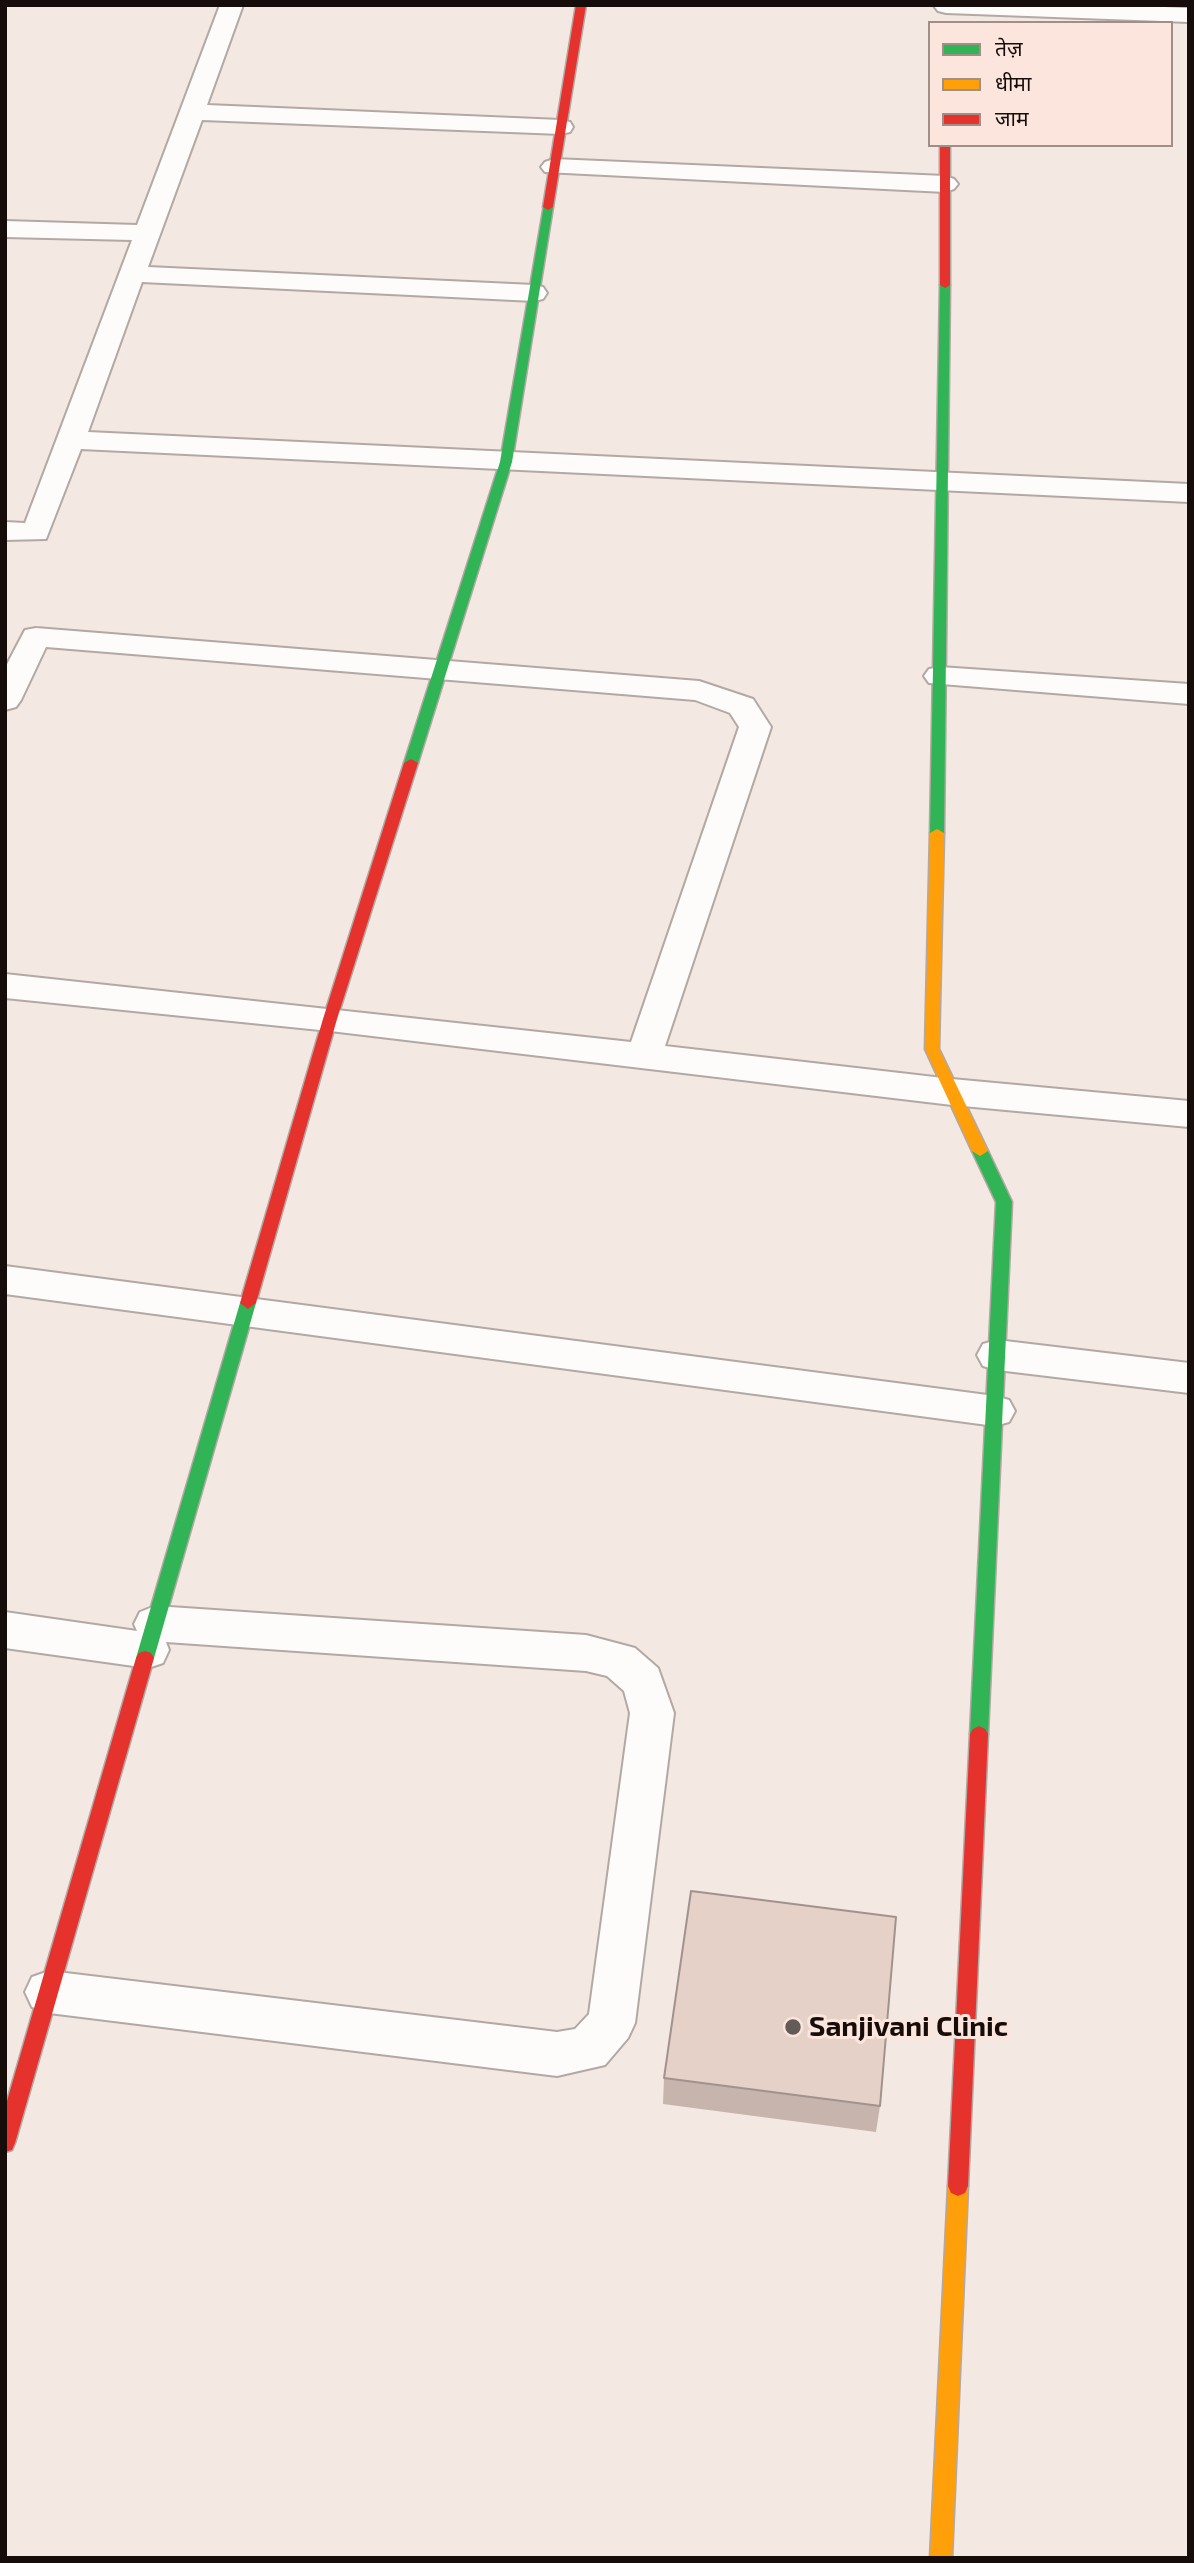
<!DOCTYPE html>
<meta charset="utf-8">
<style>
body{margin:0}
#map{position:relative;width:1194px;height:2563px;overflow:hidden;background:#f4e8e3;font-family:"Exo 2","Noto Sans Devanagari",sans-serif}
canvas{display:block}
.frame{position:absolute;inset:0;border:7px solid #160d0a;pointer-events:none}
.legend{position:absolute;left:928px;top:21px;width:245px;height:126px;box-sizing:border-box;background:#fbe5dc;border:2px solid #9f8f88;margin:0;padding:9px 12px;list-style:none;font-size:21px;color:#160d0a}
.legend li{display:flex;align-items:center;gap:14px;height:35px}
.legend b{width:35px;border:2px solid #9f8f88}
</style>
<div id="map">
<canvas width="1194" height="2563"></canvas>
<div class="frame"></div>
<ul class="legend">
<li><b style="height:9px;background:#30b455"></b>तेज़</li>
<li><b style="height:9px;background:#ff9f0a"></b>धीमा</li>
<li><b style="height:9px;background:#e5322d"></b>जाम</li>
</ul>
</div>
<script>
const g = document.querySelector('canvas').getContext('2d');
g.lineJoin = 'round';
const poly = rows => new Path2D(rows.map(r => 'M' + r).join(''));
function strokePath(path, color, width, dash) { g.strokeStyle = color; g.lineWidth = width; g.lineCap = dash ? 'butt' : 'round'; g.setLineDash(dash || []); g.stroke(path); }
function fill(path, color) { g.fillStyle = color; g.fill(path, 'evenodd'); }
function drawText(font, color, halo, rows, align = 'center') {
  g.font = font + ' "Exo 2",sans-serif'; g.lineWidth = 6; g.setLineDash([]); g.textBaseline = 'middle'; g.strokeStyle = halo; g.fillStyle = color; for (const [text, x, y, turn = 0] of rows) {
    g.save(); g.translate(x, y); g.rotate((+turn || 0) * Math.PI / 180); g.textAlign = isNaN(turn) ? turn : align; if (halo) g.strokeText(text, 0, 0); g.fillText(text, 0, 0); g.restore();
  }
}
const street = poly([
 [220,5,243,5,207,105,561,120,570,122,573,127,570,132,561,134,202,120,148,267,534,285,543,287,547,293,543,299,534,301,142,282,88,432,1189,484,1189,502,81,449,46,539,5,540,5,522,25,523,132,240,5,237,5,221,137,225,220,5],
 [1114,5,1189,8,1189,22,946,13,938,11,934,6,1114,5],
 [554,159,945,176,954,179,958,184,954,189,945,192,545,172,541,167,545,162,554,159],
 [36,628,699,681,753,699,771,727,665,1046,952,1079,1189,1101,1189,1127,952,1105,330,1031,5,998,5,974,631,1042,739,727,730,713,695,700,46,647,21,700,16,707,5,710,5,668,25,630,36,628],
 [940,667,1189,684,1189,704,929,683,924,676,929,669,940,667],
 [5,1266,995,1396,1009,1400,1015,1411,1009,1422,995,1426,5,1294,5,1266],
 [997,1340,1189,1363,1189,1393,997,1370,983,1366,977,1355,983,1344,997,1340],
 [155,1606,586,1635,635,1648,658,1668,674,1713,635,2023,628,2038,605,2065,557,2076,49,2013,32,2007,25,1992,32,1977,49,1971,557,2032,575,2029,589,2014,630,1713,624,1691,607,1676,586,1671,166,1642,169,1650,163,1663,148,1668,5,1648,5,1612,137,1631,134,1624,140,1612,155,1606]
]);
const fast = poly([
 [544,205,553,207,512,462,418,763,411,767,404,763,500,462,544,205],
 [945,282,950,285,944,833,937,837,930,833,940,285,945,282],
 [980,1146,988,1151,1012,1202,988,1734,985,1739,979,1742,973,1739,970,1734,996,1202,972,1151,980,1146],
 [248,1297,256,1303,154,1658,151,1663,145,1665,139,1663,136,1658,240,1303,248,1297]
]);
const slow = poly([
 [937,829,944,833,939,1049,988,1151,980,1156,972,1151,925,1049,930,833,937,829],
 [958,2176,965,2179,968,2186,952,2558,930,2558,948,2186,951,2179,958,2176]
]);
const jam = poly([
 [576,5,586,5,553,207,548,210,543,207,576,5],
 [940,145,950,145,950,285,945,288,940,285,940,145],
 [411,759,418,763,337,1019,256,1303,248,1309,240,1303,323,1019,404,763,411,759],
 [145,1651,151,1653,154,1658,15,2143,12,2150,5,2152,5,2108,136,1658,139,1653,145,1651],
 [979,1726,985,1729,988,1734,968,2186,965,2193,958,2196,951,2193,948,2186,970,1734,973,1729,979,1726]
]);
const wall = poly([
 [664,2078,880,2106,876,2132,663,2104]
]);
const building = poly([
 [691,1891,896,1917,880,2106,664,2078,691,1891]
]);
const markers = [
 [793,2027,9,"#645a56"]
];
const nearPoinames = [
 ["Sanjivani Clinic",809,2027]
];
strokePath(street, '#b2a8a4', 4);
strokePath(fast, '#b2a8a4', 3);
strokePath(slow, '#b2a8a4', 3);
strokePath(jam, '#b2a8a4', 3);
fill(street, '#fdfcfb');
fill(fast, '#30b455');
fill(slow, '#ff9f0a');
fill(jam, '#e5322d');
fill(wall, '#c6b4ad');
fill(building, '#e6d1c9');
strokePath(building, '#a1928d', 2);
for (const [x, y, r, color] of markers) { const dot = new Path2D(); dot.arc(x, y, r, 0, 2 * Math.PI); g.fillStyle = color; g.fill(dot); strokePath(dot, '#fbe5dc', 2.5); }
drawText('bold 28px', '#160d0a', '#fbe5dc', nearPoinames, 'left');
</script>
